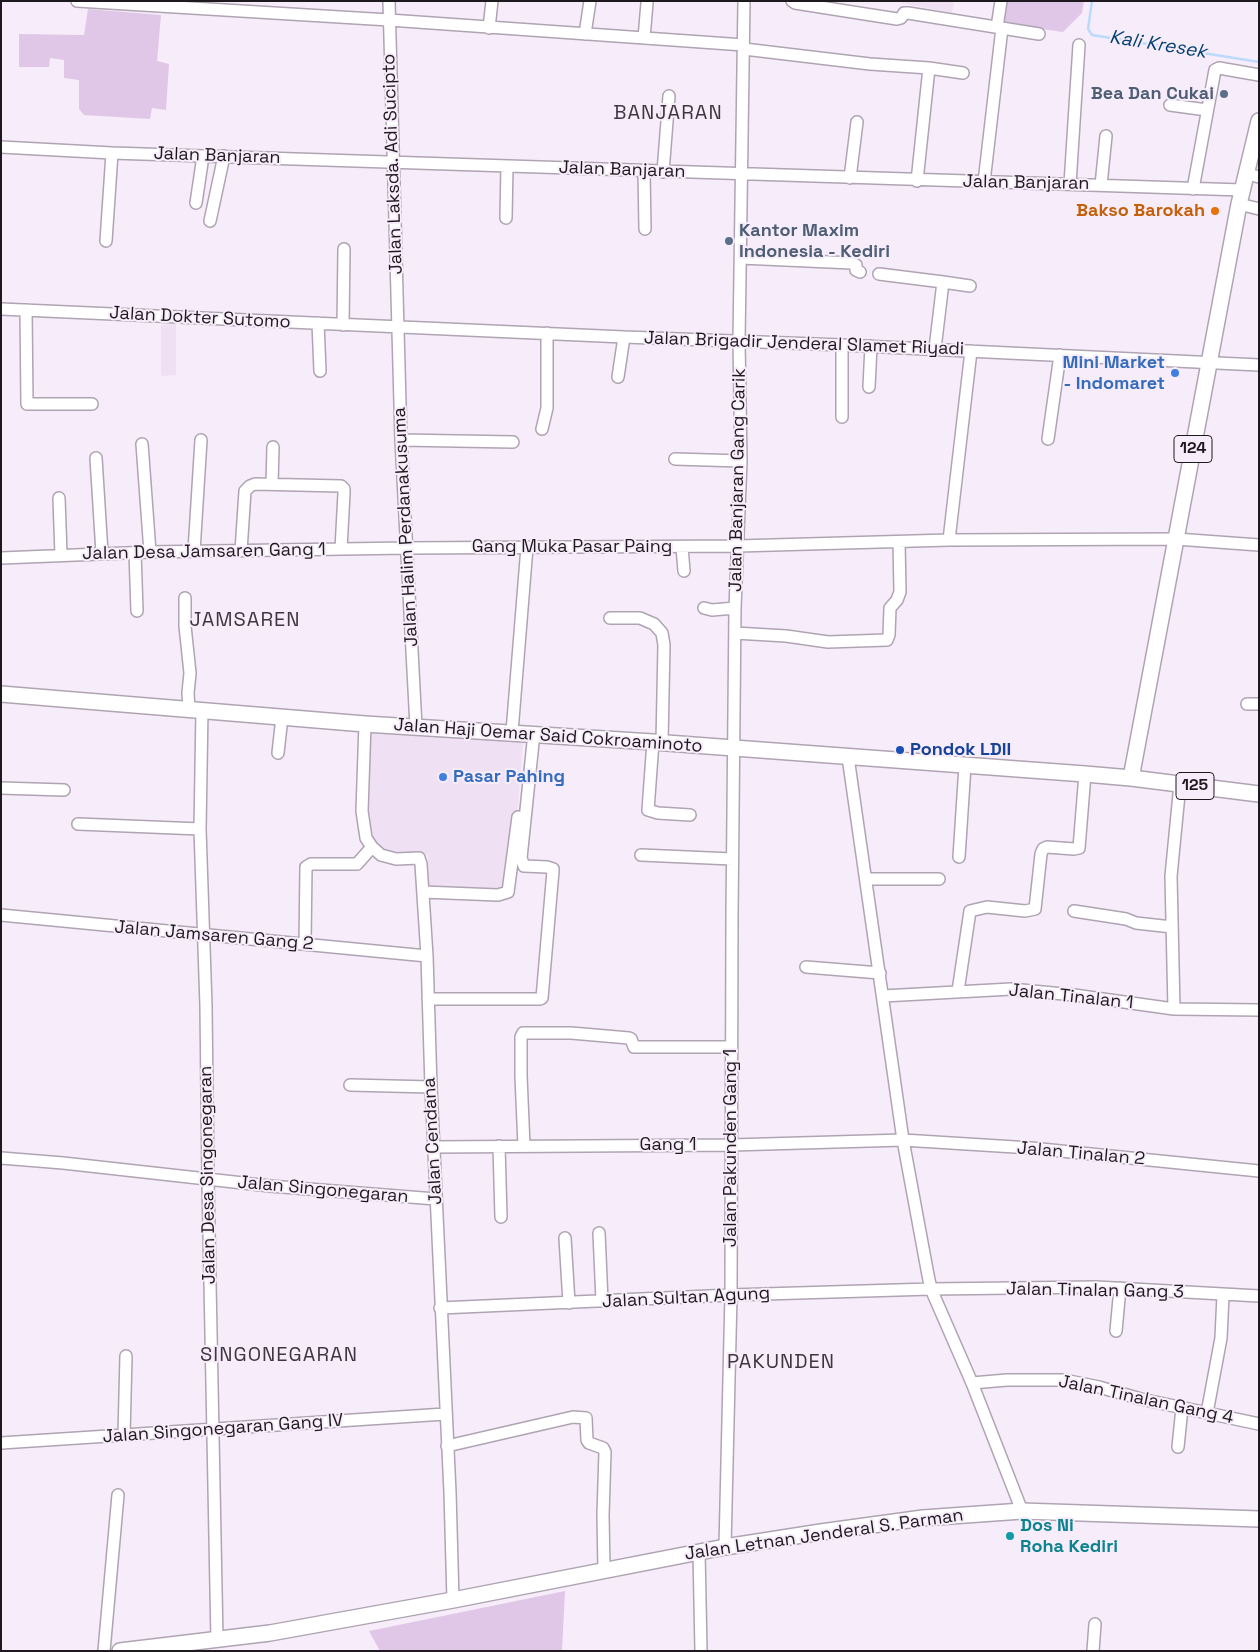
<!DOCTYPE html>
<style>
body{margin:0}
#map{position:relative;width:1260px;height:1652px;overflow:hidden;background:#f7ecfa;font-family:"Space Grotesk",sans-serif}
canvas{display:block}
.frame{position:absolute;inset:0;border:2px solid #1d191e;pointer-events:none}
</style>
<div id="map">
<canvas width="1260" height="1652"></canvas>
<div class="frame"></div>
</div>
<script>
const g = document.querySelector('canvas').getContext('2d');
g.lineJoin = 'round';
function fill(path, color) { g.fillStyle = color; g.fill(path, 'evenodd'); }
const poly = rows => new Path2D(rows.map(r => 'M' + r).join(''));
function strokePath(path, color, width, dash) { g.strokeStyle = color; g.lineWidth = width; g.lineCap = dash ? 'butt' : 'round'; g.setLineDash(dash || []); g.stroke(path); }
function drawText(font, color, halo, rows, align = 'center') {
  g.font = font + ' "Space Grotesk",sans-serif'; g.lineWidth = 4; g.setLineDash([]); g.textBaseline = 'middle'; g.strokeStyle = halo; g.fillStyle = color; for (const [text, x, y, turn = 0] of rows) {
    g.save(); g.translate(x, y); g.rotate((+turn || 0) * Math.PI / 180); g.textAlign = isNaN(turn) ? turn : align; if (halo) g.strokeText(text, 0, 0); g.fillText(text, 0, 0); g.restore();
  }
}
const built = poly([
 [902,1,954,1,952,13,902,3],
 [176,324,176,375,161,376,161,325],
 [368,729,523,741,511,898,428,893,428,855,390,855,381,851,366,832]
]);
const green = poly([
 [1004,1,1084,1,1082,13,1063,32,1001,23],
 [88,9,161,15,157,61,169,64,166,110,152,108,150,119,84,115,79,109,79,80,64,78,64,60,50,58,49,67,19,67,19,34,84,35],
 [565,1591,562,1651,380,1651,369,1631]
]);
const stream = poly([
 [1092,1,1088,29,1092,35,1259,62]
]);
const minor = poly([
 [77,1,389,20,744,45],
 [389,1,401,440,416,727],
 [792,1,795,3,897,19,901,18,904,13,908,13,1039,34],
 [997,27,1001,1],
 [489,28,492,1],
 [585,34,590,1],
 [644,38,647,3],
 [744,49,870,64,929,68,963,73],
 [1170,105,1207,110],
 [1,147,112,153,1242,190],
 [644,171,645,229],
 [663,172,669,96],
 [1246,174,1259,177],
 [850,178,857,122],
 [917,181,929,68],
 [984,182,1002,28],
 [1070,184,1079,45],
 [1101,185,1106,136],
 [1193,189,1215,70,1219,68,1259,75],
 [196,203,203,156],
 [1239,204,1259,209],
 [506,218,507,166],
 [210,221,224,156],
 [106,241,112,153],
 [741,258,852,263,856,265,856,270,860,272],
 [879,274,943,282],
 [1,309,624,337,842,345,1259,365],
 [26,310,27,404,92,404],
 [318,323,320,371],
 [343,325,344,249],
 [935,349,943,282,970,286],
 [618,377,624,337],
 [869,387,871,346],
 [842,417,842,345],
 [542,429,547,408,547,333],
 [1048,439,1060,355],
 [401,440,513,442],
 [142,444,150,552],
 [96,458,102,553],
 [675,459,741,461],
 [272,484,273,447],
 [59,498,61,555],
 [949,540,971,351],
 [682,547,684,571],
 [194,551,201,440],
 [241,551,245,491,250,486,255,484,341,486,344,489,344,493,341,549],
 [135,552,137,611],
 [1,558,150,552,407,548,738,546,949,540,1176,539,1259,545],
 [185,598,185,626,190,673,188,693,189,709],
 [704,608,712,610,735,608],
 [610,618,640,618,654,624,662,633,664,645,662,742],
 [735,633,786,636,828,642,887,640,889,635,890,608,897,600,900,592,899,542],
 [1247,704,1259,704],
 [202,710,200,829,206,1006,208,1180,217,1640],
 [365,724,362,811,366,838,372,847,381,855,396,859,419,858,421,864,427,956,431,1087,450,1492,453,1600],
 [512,732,527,547],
 [653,742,648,810,658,813,690,815],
 [278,753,282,717],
 [848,757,903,1140,928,1275,931,1289,972,1383,1022,1511],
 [1,788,64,790],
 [78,824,200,829],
 [641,855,732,859],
 [959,857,965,766],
 [866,879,939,879],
 [423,892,498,895,508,892,518,817],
 [1074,911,1126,919,1136,923,1172,927],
 [1,915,427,956],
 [305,944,306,867,311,864,357,864,372,847],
 [806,967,880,973],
 [958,991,970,911,987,907,1025,911,1035,909,1041,854,1043,849,1047,847,1074,849,1079,848,1085,774],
 [883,996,1011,989,1074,995,1174,1009,1259,1010],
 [428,999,540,999,542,998,553,871,553,869,547,867,524,866,521,858,534,733],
 [1174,1009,1171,876,1180,784],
 [350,1085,431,1087],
 [499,1146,501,1217],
 [524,1146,521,1076,521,1037,523,1033,571,1033,629,1038,631,1039,634,1047,731,1047],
 [434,1147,732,1145,903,1140,1031,1148,1259,1171],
 [1,1158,63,1163,270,1186,436,1199],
 [599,1233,602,1301],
 [565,1238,569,1303],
 [440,1308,731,1295,931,1289,1096,1287,1259,1296],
 [1116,1331,1120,1288],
 [972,1383,1007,1380,1064,1380,1099,1387,1141,1399,1259,1424],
 [1207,1413,1221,1338,1223,1295],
 [124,1435,126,1356],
 [1,1443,445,1414],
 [447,1446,573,1417,586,1418,587,1440,589,1443,603,1448,605,1452,603,1515,604,1571],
 [1178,1447,1182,1408],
 [725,1547,731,1295,732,915,735,608,741,461,739,341,744,1],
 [699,1552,701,1651],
 [104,1651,118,1495],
 [1093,1651,1095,1624]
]);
const major = poly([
 [1,694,365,724,653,742,1085,774,1131,778,1259,794],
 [1131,778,1239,204,1259,121],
 [120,1651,270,1633,453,1600,725,1547,821,1532,923,1518,1022,1511,1259,1519]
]);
const markers = [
 [1224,94,5,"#5c6f8a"],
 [1215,211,5,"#e8710a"],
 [729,241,5,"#5c6f8a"],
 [1175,373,5,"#3f7fe0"],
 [900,750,5,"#1a4fb4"],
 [443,777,5,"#3f7fe0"],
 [1010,1536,5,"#0f9aa8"]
];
const shields = [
 [1193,449,38],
 [1195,786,38]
];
const shieldNames = [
 ["124",1193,449],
 ["125",1195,786]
];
const serviceNames = [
 ["Bea Dan Cukai",1214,94],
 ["Kantor Maxim",739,231,"left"],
 ["Indonesia - Kediri",739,252,"left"]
];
const streetNames = [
 ["Jalan Banjaran",217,156,2],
 ["Jalan Laksda. Adi Sucipto",393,164,-92],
 ["Jalan Banjaran",622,170,2],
 ["Jalan Banjaran",1026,183,1],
 ["Jalan Dokter Sutomo",200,318,3],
 ["Jalan Brigadir Jenderal Slamet Riyadi",804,344,2],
 ["Jalan Banjaran Gang Carik",738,480,-89],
 ["Jalan Halim Perdanakusuma",406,527,-93],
 ["Gang Muka Pasar Paing",572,547],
 ["Jalan Desa Jamsaren Gang 1",204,552,-1],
 ["Jalan Haji Oemar Said Cokroaminoto",548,736,4],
 ["Jalan Jamsaren Gang 2",214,936,5],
 ["Jalan Tinalan 1",1071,997,6],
 ["Jalan Cendana",433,1141,-93],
 ["Gang 1",668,1145],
 ["Jalan Pakunden Gang 1",731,1148,-90],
 ["Jalan Tinalan 2",1081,1154,5],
 ["Jalan Desa Singonegaran",208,1175,-91],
 ["Jalan Singonegaran",323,1190,5],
 ["Jalan Tinalan Gang 3",1095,1291,1],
 ["Jalan Sultan Agung",686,1298,-3],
 ["Jalan Tinalan Gang 4",1146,1400,12],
 ["Jalan Singonegaran Gang IV",223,1429,-4],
 ["Jalan Letnan Jenderal S. Parman",824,1535,-8]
];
const foodNames = [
 ["Bakso Barokah",1205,211]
];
const shopNames = [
 ["Mini Market",1165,363],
 ["- Indomaret",1165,384],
 ["Pasar Pahing",453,777,"left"]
];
const transitNames = [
 ["Pondok LDII",910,750]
];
const cultureNames = [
 ["Dos Ni",1020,1526],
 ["Roha Kediri",1020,1547]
];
const waterNames = [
 ["Kali Kresek",1158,45,9]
];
const quarterNames = [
 ["BANJARAN",668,114],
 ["JAMSAREN",245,621],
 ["SINGONEGARAN",279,1356],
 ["PAKUNDEN",781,1363]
];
fill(built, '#f0e0f4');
fill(green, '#e0c7e7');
strokePath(stream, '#bbdafc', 2.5);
strokePath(minor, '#afa4b2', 14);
strokePath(major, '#afa4b2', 18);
strokePath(minor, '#fff', 11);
strokePath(major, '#fff', 15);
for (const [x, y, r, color] of markers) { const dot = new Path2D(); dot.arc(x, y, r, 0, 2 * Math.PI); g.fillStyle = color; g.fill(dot); strokePath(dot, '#f7ecfa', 2); }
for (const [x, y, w] of shields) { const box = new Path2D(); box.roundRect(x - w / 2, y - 13.5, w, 27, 4); g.fillStyle = '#f7ecfa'; g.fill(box); strokePath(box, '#1d191e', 1); }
drawText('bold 16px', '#1d191e', null, shieldNames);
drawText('bold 18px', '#4e5e75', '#f7ecfa', serviceNames, 'right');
drawText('18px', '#1d191e', '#f7ecfa', streetNames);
drawText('bold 18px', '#c56008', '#f7ecfa', foodNames, 'right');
drawText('bold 18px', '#366cbe', '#f7ecfa', shopNames, 'right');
drawText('bold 18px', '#164399', '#f7ecfa', transitNames, 'left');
drawText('bold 18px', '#0d838f', '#f7ecfa', cultureNames, 'left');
drawText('italic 19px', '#033f71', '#f7ecfa', waterNames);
g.letterSpacing = '1px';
drawText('20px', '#3f3641', '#f7ecfa', quarterNames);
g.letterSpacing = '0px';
</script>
